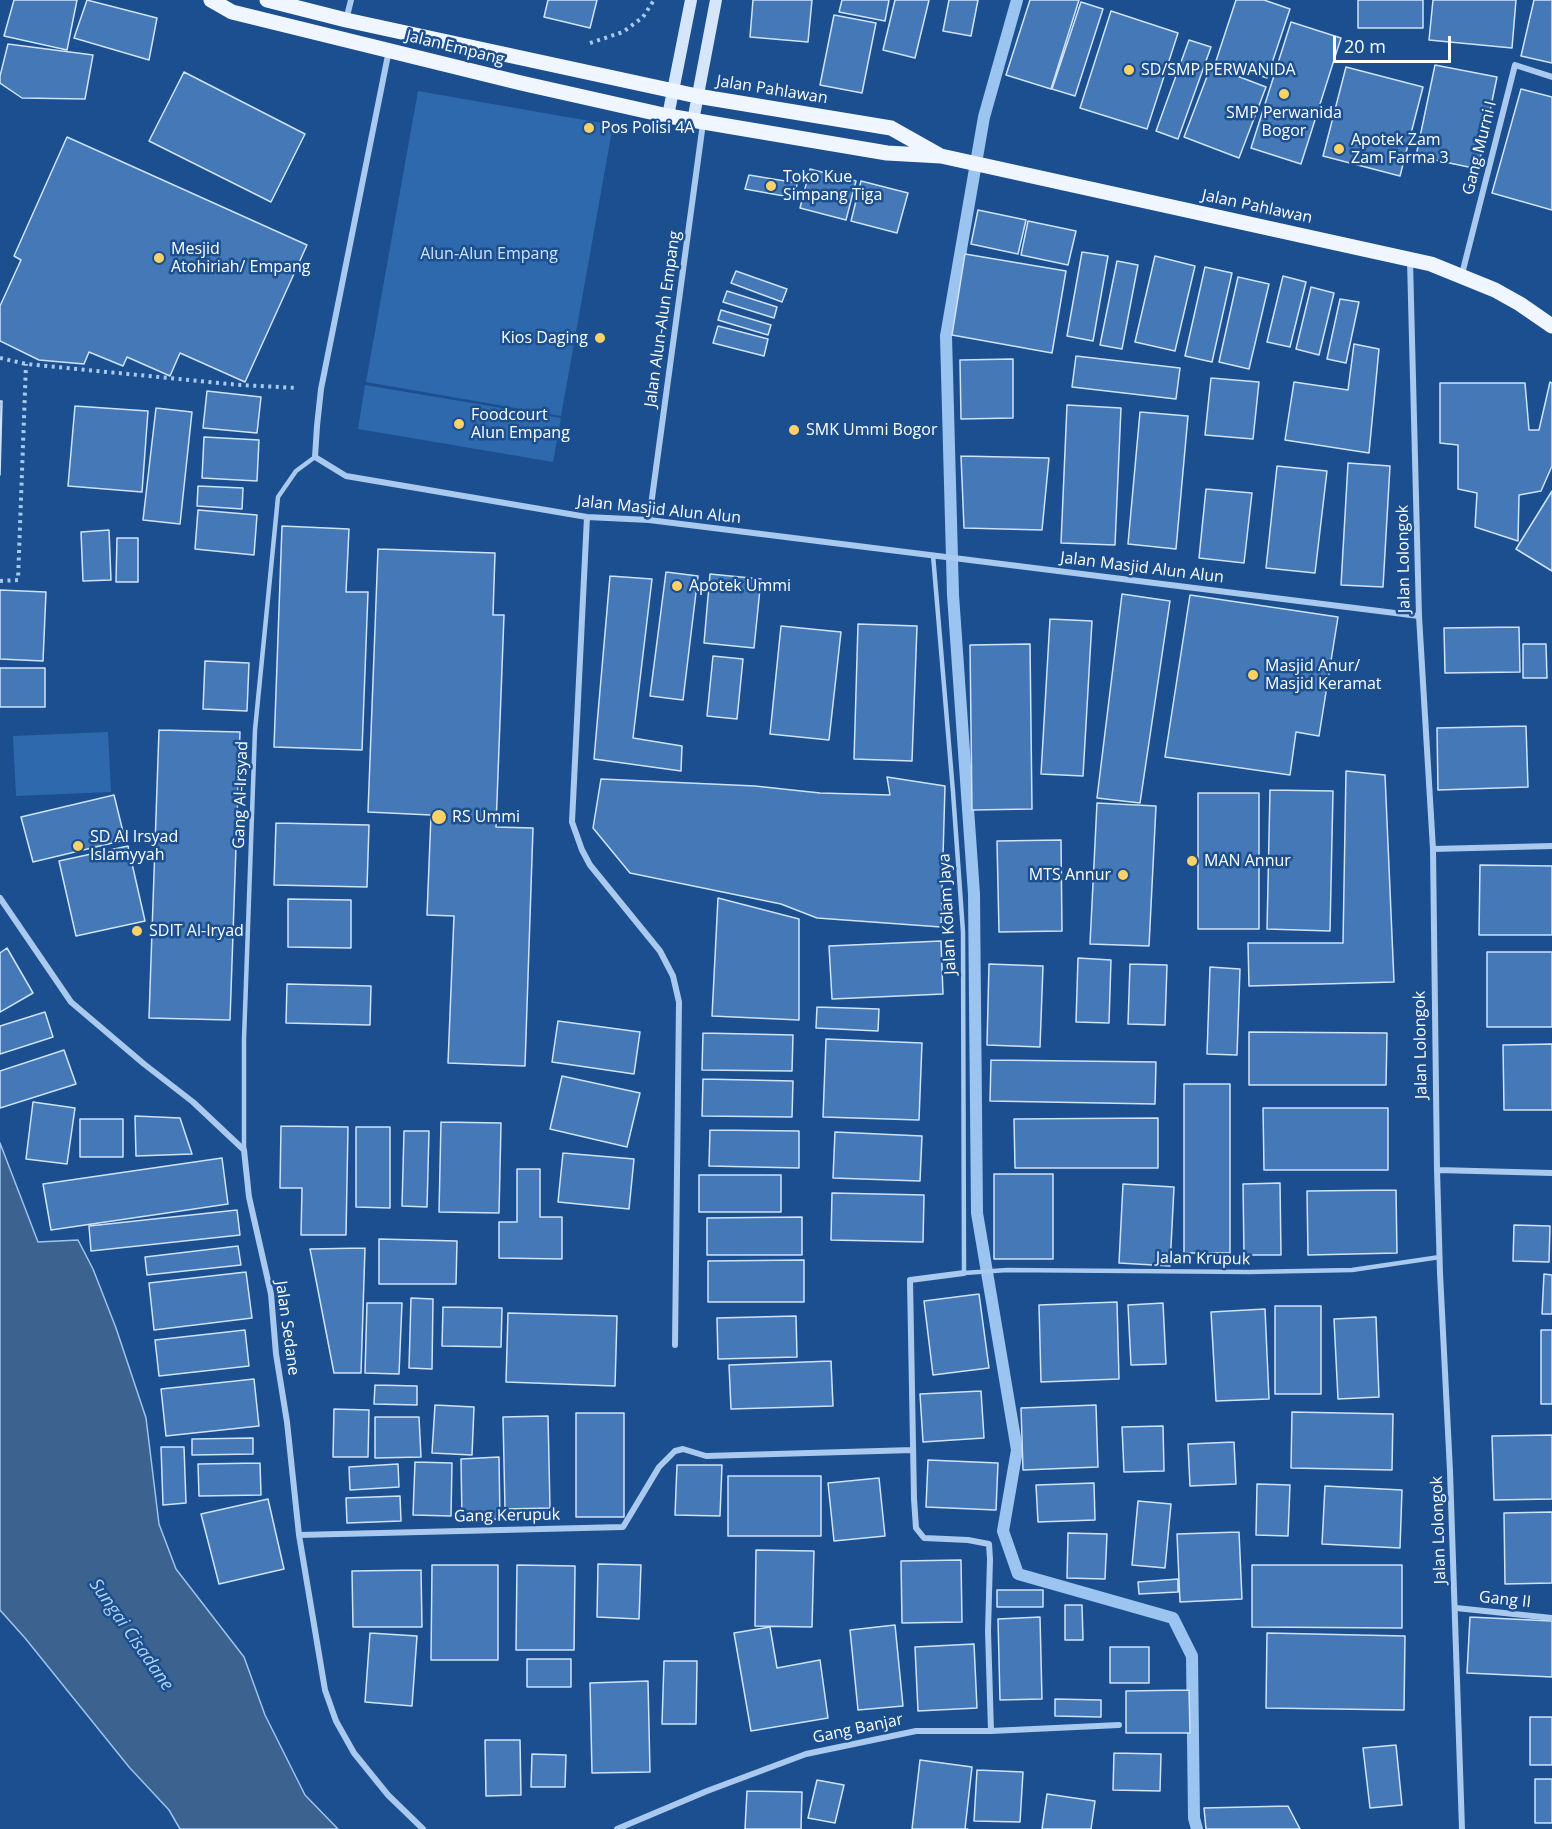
<!DOCTYPE html>
<style>
body{margin:0}
#map{position:relative;width:1552px;height:1829px;overflow:hidden;background:#1b4f8f;font-family:"Open Sans",sans-serif}
canvas{display:block}
.scale{position:absolute;left:1333px;top:36px;width:118px;height:27px;box-sizing:border-box;border:3px solid #fff;border-top:0;padding-left:8px;font-size:18px;line-height:21px;white-space:nowrap;color:#fff;-webkit-text-stroke:4px #1b4f8f;paint-order:stroke}
</style>
<div id="map">
<canvas width="1552" height="1829"></canvas>
<div class="scale">20 m</div>
</div>
<script>
const g = document.querySelector('canvas').getContext('2d');
g.lineJoin = 'round';
function fill(path, color) { g.fillStyle = color; g.fill(path, 'evenodd'); }
const poly = rows => new Path2D(rows.map(r => 'M' + r).join(''));
function strokePath(path, color, width, dash) { g.strokeStyle = color; g.lineWidth = width; g.lineCap = dash ? 'butt' : 'round'; g.setLineDash(dash || []); g.stroke(path); }
function drawText(font, color, halo, rows, align = 'center') {
  g.font = font + ' "Open Sans",sans-serif'; g.lineWidth = 5; g.setLineDash([]); g.textBaseline = 'middle'; g.strokeStyle = halo; g.fillStyle = color; for (const [text, x, y, turn = 0] of rows) {
    g.save(); g.translate(x, y); g.rotate((+turn || 0) * Math.PI / 180); g.textAlign = isNaN(turn) ? turn : align; if (halo) g.strokeText(text, 0, 0); g.fillText(text, 0, 0); g.restore();
  }
}
const green = poly([
 [418,91,613,125,561,416,366,382],
 [365,385,561,418,553,462,358,429],
 [108,732,111,792,16,796,13,736]
]);
const water = poly([
 [0,1143,38,1242,78,1240,93,1269,116,1328,146,1418,159,1524,176,1569,244,1657,265,1715,305,1795,338,1829,180,1829,169,1810,129,1767,25,1638,0,1610,0,1143]
]);
const stream = poly([
 [1017,0,984,117,946,336,953,595,974,894,977,1213,1017,1450,1003,1531,1018,1574,1173,1618,1192,1656,1194,1818,1197,1829]
]);
const building = poly([
 [14,0,77,0,67,50,4,36,14,0],
 [87,0,157,18,149,60,74,38,87,0],
 [548,0,597,0,590,28,544,17,548,0],
 [753,0,812,0,808,42,750,37,753,0],
 [842,0,889,0,885,21,839,12,842,0],
 [895,0,929,0,915,58,883,50,895,0],
 [949,0,978,0,971,36,943,31,949,0],
 [1030,0,1079,0,1051,89,1006,75,1030,0],
 [1236,0,1264,0,1290,9,1267,78,1216,61,1236,0],
 [1358,0,1423,0,1423,28,1358,28,1358,0],
 [1433,0,1516,0,1512,48,1429,40,1433,0],
 [1534,0,1552,0,1552,63,1521,56,1534,0],
 [1081,2,1103,9,1075,96,1052,89,1081,2],
 [1111,11,1178,33,1147,129,1080,108,1111,11],
 [834,15,876,23,862,93,820,85,834,15],
 [1291,22,1341,38,1301,164,1251,148,1291,22],
 [1189,40,1211,47,1178,139,1156,131,1189,40],
 [8,44,93,55,85,99,22,98,0,83,0,76,8,44],
 [1435,65,1497,77,1478,169,1416,156,1435,65],
 [1211,66,1266,87,1239,158,1184,137,1211,66],
 [1346,67,1423,87,1400,176,1323,156,1346,67],
 [184,72,305,134,271,202,149,141,184,72],
 [1521,89,1552,97,1552,210,1492,193,1521,89],
 [67,137,307,245,245,382,180,353,170,376,127,357,123,366,89,352,84,364,39,360,0,341,0,306,21,260,14,256,67,137],
 [810,169,856,181,846,220,800,208,810,169],
 [749,175,797,183,795,198,745,189,749,175],
 [861,181,908,193,897,233,851,221,861,181],
 [978,210,1026,220,1018,254,971,244,978,210],
 [1028,221,1076,231,1068,265,1021,255,1028,221],
 [1082,252,1108,256,1093,341,1067,336,1082,252],
 [965,254,1066,271,1052,353,952,335,965,254],
 [1155,256,1195,266,1175,351,1135,342,1155,256],
 [1117,261,1138,265,1122,349,1100,345,1117,261],
 [1205,267,1232,273,1212,362,1185,356,1205,267],
 [736,271,787,289,782,302,731,283,736,271],
 [1283,276,1306,282,1290,347,1267,342,1283,276],
 [1238,277,1269,284,1249,369,1219,362,1238,277],
 [1311,287,1334,293,1319,355,1296,349,1311,287],
 [727,291,777,307,774,318,723,302,727,291],
 [1340,299,1359,302,1346,363,1327,359,1340,299],
 [721,310,771,325,768,335,718,320,721,310],
 [718,326,768,339,764,356,713,343,718,326],
 [1354,344,1379,349,1369,453,1285,440,1294,382,1348,390,1354,344],
 [1076,356,1180,368,1176,399,1072,387,1076,356],
 [1013,359,1013,418,961,419,960,360,1013,359],
 [1211,378,1259,382,1253,439,1205,435,1211,378],
 [1550,382,1552,383,1552,466,1541,491,1519,495,1518,541,1475,527,1477,493,1458,489,1458,445,1440,443,1440,383,1525,383,1529,430,1539,430,1550,382],
 [207,391,261,397,257,433,203,428,207,391],
 [0,401,2,401,0,475,0,401],
 [1067,405,1121,408,1115,545,1061,543,1067,405],
 [75,406,148,411,142,492,68,486,75,406],
 [156,408,192,412,180,524,143,520,156,408],
 [1140,412,1188,416,1176,549,1128,544,1140,412],
 [204,437,259,440,257,481,202,478,204,437],
 [961,456,1049,458,1042,530,964,528,961,456],
 [1348,463,1390,466,1383,587,1341,585,1348,463],
 [1277,466,1327,471,1315,573,1266,568,1277,466],
 [198,486,243,488,242,509,197,506,198,486],
 [1206,489,1252,493,1244,563,1199,558,1206,489],
 [1552,491,1552,571,1516,549,1552,491],
 [198,510,257,515,254,555,195,549,198,510],
 [282,526,349,529,346,592,368,592,362,750,274,747,282,526],
 [109,530,111,580,83,581,81,532,109,530],
 [117,538,138,538,138,582,116,582,117,538],
 [378,549,495,553,493,615,504,615,496,827,533,828,525,1066,448,1063,454,916,427,915,431,815,368,812,378,549],
 [666,572,698,576,683,700,650,696,666,572],
 [710,574,761,579,754,648,704,643,710,574],
 [610,576,652,579,633,738,682,746,681,771,594,759,610,576],
 [0,590,46,592,43,661,0,659,0,590],
 [1122,594,1170,601,1140,803,1097,798,1122,594],
 [1190,595,1338,617,1319,736,1296,732,1290,775,1165,757,1190,595],
 [1050,619,1092,621,1083,776,1041,774,1050,619],
 [858,624,917,626,912,761,854,759,858,624],
 [781,626,841,632,829,740,770,734,781,626],
 [1519,627,1520,672,1445,673,1444,628,1519,627],
 [1030,644,1032,809,972,810,970,645,1030,644],
 [1523,644,1546,644,1547,678,1523,678,1523,644],
 [713,656,743,659,737,719,707,716,713,656],
 [205,661,249,663,247,711,203,709,205,661],
 [0,668,45,668,45,707,0,707,0,668],
 [1526,726,1528,787,1438,790,1437,728,1526,726],
 [159,730,240,732,230,1020,149,1018,159,730],
 [1346,771,1385,775,1394,982,1249,986,1248,943,1343,943,1346,771],
 [887,777,945,786,941,927,817,918,781,904,630,873,593,828,601,779,755,786,820,793,890,795,887,777],
 [1270,790,1333,791,1330,931,1267,929,1270,790],
 [1198,793,1259,793,1259,929,1198,929,1198,793],
 [114,795,125,840,33,862,21,817,114,795],
 [1097,803,1156,806,1149,946,1090,944,1097,803],
 [276,823,369,825,367,887,274,885,276,823],
 [1061,840,1062,931,999,932,997,841,1061,840],
 [128,846,145,921,76,936,59,861,128,846],
 [1480,865,1552,866,1552,935,1479,935,1480,865],
 [718,898,799,919,799,1020,712,1016,718,898],
 [288,899,351,900,351,948,288,947,288,899],
 [941,941,943,994,832,999,829,946,941,941],
 [7,948,33,993,0,1012,0,953,7,948],
 [1487,952,1552,952,1552,1027,1487,1027,1487,952],
 [1078,958,1111,960,1109,1023,1076,1022,1078,958],
 [989,964,1043,966,1040,1047,987,1045,989,964],
 [1130,964,1167,965,1165,1025,1128,1024,1130,964],
 [1210,967,1240,969,1237,1055,1207,1054,1210,967],
 [287,984,371,986,370,1025,286,1023,287,984],
 [817,1007,879,1009,878,1031,816,1028,817,1007],
 [45,1012,53,1037,0,1054,0,1026,45,1012],
 [558,1021,640,1032,634,1074,552,1062,558,1021],
 [1249,1032,1387,1033,1386,1085,1249,1085,1249,1032],
 [703,1033,793,1035,792,1071,702,1070,703,1033],
 [826,1039,922,1043,919,1120,823,1117,826,1039],
 [1552,1044,1552,1110,1504,1110,1503,1045,1552,1044],
 [64,1050,76,1084,0,1108,0,1071,64,1050],
 [991,1060,1156,1062,1155,1104,990,1101,991,1060],
 [562,1076,640,1093,627,1147,550,1129,562,1076],
 [703,1079,793,1081,792,1117,702,1116,703,1079],
 [1184,1084,1230,1084,1230,1253,1184,1253,1184,1084],
 [33,1102,75,1108,67,1164,26,1159,33,1102],
 [1263,1108,1388,1108,1388,1170,1264,1170,1263,1108],
 [135,1116,180,1118,192,1154,136,1156,135,1116],
 [1158,1118,1158,1168,1015,1168,1014,1119,1158,1118],
 [80,1119,123,1119,123,1157,80,1157,80,1119],
 [441,1122,501,1123,499,1213,439,1212,441,1122],
 [281,1126,348,1127,346,1235,301,1235,302,1188,280,1188,281,1126],
 [356,1127,390,1127,390,1208,356,1207,356,1127],
 [710,1130,799,1131,799,1168,709,1166,710,1130],
 [404,1131,429,1131,427,1207,402,1206,404,1131],
 [835,1132,922,1136,920,1181,833,1178,835,1132],
 [563,1153,634,1159,629,1209,558,1202,563,1153],
 [222,1158,228,1204,51,1230,43,1184,222,1158],
 [517,1169,540,1169,540,1217,562,1217,562,1259,499,1258,499,1222,517,1222,517,1169],
 [994,1174,1053,1174,1053,1259,994,1259,994,1174],
 [699,1175,781,1175,781,1212,699,1212,699,1175],
 [1280,1183,1281,1255,1244,1255,1243,1184,1280,1183],
 [1123,1184,1174,1187,1170,1266,1119,1263,1123,1184],
 [1396,1190,1397,1253,1308,1255,1307,1191,1396,1190],
 [832,1193,924,1195,923,1242,831,1240,832,1193],
 [237,1210,240,1235,91,1251,89,1226,237,1210],
 [802,1217,802,1255,707,1255,707,1218,802,1217],
 [1514,1225,1550,1226,1549,1262,1513,1261,1514,1225],
 [379,1239,457,1241,456,1284,379,1284,379,1239],
 [238,1246,241,1265,147,1275,145,1257,238,1246],
 [365,1248,361,1373,334,1373,310,1249,365,1248],
 [804,1260,804,1302,708,1302,708,1261,804,1260],
 [246,1272,252,1318,154,1330,149,1283,246,1272],
 [1544,1274,1552,1275,1552,1314,1542,1314,1544,1274],
 [979,1294,989,1368,933,1375,924,1301,979,1294],
 [411,1298,433,1299,432,1369,409,1368,411,1298],
 [1117,1302,1119,1379,1041,1382,1039,1305,1117,1302],
 [367,1303,402,1303,399,1374,365,1373,367,1303],
 [1163,1303,1166,1364,1131,1365,1128,1305,1163,1303],
 [1275,1306,1321,1306,1321,1394,1275,1394,1275,1306],
 [443,1307,502,1308,501,1347,442,1346,443,1307],
 [1265,1309,1269,1399,1216,1401,1211,1312,1265,1309],
 [508,1313,617,1316,615,1386,506,1382,508,1313],
 [796,1316,797,1357,718,1359,717,1318,796,1316],
 [1376,1317,1379,1397,1338,1399,1334,1319,1376,1317],
 [245,1330,249,1366,159,1376,155,1340,245,1330],
 [1541,1330,1552,1330,1552,1404,1541,1404,1541,1330],
 [831,1361,833,1406,731,1409,729,1365,831,1361],
 [254,1379,259,1426,166,1436,161,1389,254,1379],
 [375,1385,417,1386,417,1405,374,1404,375,1385],
 [981,1391,984,1438,923,1442,920,1394,981,1391],
 [435,1405,474,1407,472,1455,432,1453,435,1405],
 [1096,1405,1098,1467,1023,1470,1021,1408,1096,1405],
 [334,1409,369,1410,368,1457,333,1457,334,1409],
 [1292,1412,1393,1414,1392,1470,1291,1468,1292,1412],
 [576,1413,624,1413,624,1517,576,1517,576,1413],
 [548,1416,550,1508,505,1509,503,1417,548,1416],
 [375,1417,419,1417,421,1457,375,1458,375,1417],
 [1163,1426,1164,1471,1124,1472,1122,1427,1163,1426],
 [1552,1435,1552,1499,1494,1500,1492,1436,1552,1435],
 [253,1438,253,1454,192,1455,192,1439,253,1438],
 [1234,1442,1236,1484,1190,1486,1188,1444,1234,1442],
 [161,1447,184,1447,186,1503,163,1505,161,1447],
 [499,1457,500,1519,462,1520,461,1459,499,1457],
 [928,1460,998,1463,996,1510,926,1507,928,1460],
 [415,1462,452,1463,451,1516,413,1515,415,1462],
 [260,1463,261,1495,199,1496,198,1464,260,1463],
 [398,1464,399,1487,350,1490,349,1467,398,1464],
 [677,1465,722,1465,720,1516,675,1515,677,1465],
 [728,1476,821,1476,821,1536,728,1536,728,1476],
 [879,1478,885,1536,834,1541,828,1483,879,1478],
 [1094,1483,1095,1520,1038,1522,1036,1485,1094,1483],
 [1257,1484,1290,1485,1288,1536,1256,1535,1257,1484],
 [1325,1486,1402,1490,1400,1548,1322,1544,1325,1486],
 [400,1496,401,1521,347,1523,346,1498,400,1496],
 [268,1499,284,1569,219,1584,201,1514,268,1499],
 [1138,1501,1171,1504,1165,1568,1132,1565,1138,1501],
 [1552,1512,1552,1583,1505,1584,1504,1513,1552,1512],
 [1239,1532,1242,1599,1180,1602,1177,1534,1239,1532],
 [1068,1533,1107,1534,1105,1579,1067,1578,1068,1533],
 [756,1550,814,1551,812,1627,755,1626,756,1550],
 [961,1560,962,1622,902,1623,901,1561,961,1560],
 [598,1564,641,1565,639,1619,597,1617,598,1564],
 [432,1565,498,1565,498,1660,431,1660,432,1565],
 [517,1565,575,1566,574,1650,516,1650,517,1565],
 [1252,1565,1402,1565,1402,1628,1252,1627,1252,1565],
 [421,1570,422,1627,353,1627,352,1571,421,1570],
 [1178,1579,1178,1592,1139,1594,1138,1582,1178,1579],
 [997,1590,1043,1590,1043,1607,997,1607,997,1590],
 [1065,1605,1082,1605,1083,1640,1065,1640,1065,1605],
 [1040,1617,1042,1699,1000,1700,998,1619,1040,1617],
 [1470,1617,1552,1621,1552,1677,1467,1673,1470,1617],
 [895,1625,903,1706,858,1710,850,1630,895,1625],
 [770,1627,777,1668,820,1660,828,1718,751,1731,734,1633,770,1627],
 [370,1633,417,1636,412,1706,365,1702,370,1633],
 [1267,1633,1405,1636,1404,1710,1266,1708,1267,1633],
 [974,1644,977,1708,918,1711,915,1647,974,1644],
 [1110,1647,1149,1647,1149,1683,1110,1683,1110,1647],
 [527,1659,571,1659,571,1687,527,1687,527,1659],
 [664,1661,697,1661,696,1724,662,1724,664,1661],
 [648,1681,650,1772,592,1773,590,1683,648,1681],
 [1189,1690,1190,1733,1126,1733,1126,1691,1189,1690],
 [1055,1699,1101,1700,1101,1717,1055,1716,1055,1699],
 [1530,1717,1552,1717,1552,1765,1530,1765,1530,1717],
 [485,1740,520,1740,521,1795,486,1796,485,1740],
 [1396,1745,1402,1805,1370,1808,1363,1748,1396,1745],
 [1114,1753,1161,1754,1160,1791,1113,1790,1114,1753],
 [532,1754,566,1755,565,1787,531,1787,532,1754],
 [920,1760,972,1767,965,1829,968,1829,912,1829,920,1760],
 [977,1770,1023,1772,1020,1822,974,1821,977,1770],
 [1535,1779,1552,1779,1552,1823,1535,1823,1535,1779],
 [817,1780,844,1785,835,1823,808,1818,817,1780],
 [747,1791,802,1792,801,1829,745,1829,747,1791],
 [1047,1794,1095,1801,1091,1829,1042,1829,1047,1794],
 [1288,1806,1300,1829,1206,1829,1204,1808,1288,1806]
]);
const path = poly([
 [590,43,623,32,643,17,654,0],
 [0,358,26,364,240,385,298,388],
 [0,581,18,580,26,364]
]);
const lane = poly([
 [933,555,953,792,963,932,964,1273,1007,1270,1249,1272,1352,1270,1440,1257],
 [244,1150,244,1039,255,730,278,497,296,471,315,457]
]);
const street = poly([
 [346,20,351,0],
 [389,50,321,389,317,426,315,457,346,476,587,517,649,520,1419,616],
 [1410,260,1419,616,1433,849,1437,1170,1440,1273,1450,1471,1462,1829],
 [1462,274,1515,65,1552,77],
 [587,517,572,822,582,850,590,865,660,951,673,976,679,1002,675,1345],
 [649,520,703,123],
 [1433,849,1552,846],
 [0,898,71,1002,144,1064,193,1102,244,1150,249,1197,271,1294,276,1354,287,1422,299,1535,325,1690,336,1721,354,1753,388,1795,423,1829],
 [1437,1170,1552,1173],
 [964,1273,910,1280,914,1499,916,1528,924,1538,968,1540,989,1544,990,1559,988,1631,991,1731],
 [299,1535,623,1527,659,1467,675,1451,683,1449,706,1456,913,1450],
 [1456,1608,1552,1618],
 [617,1829,707,1791,806,1754,916,1731,991,1731,1119,1725]
]);
const secondary = poly([
 [668,116,691,0],
 [693,121,716,0]
]);
const primary = poly([
 [211,0,232,12,521,83,668,116,887,153,941,156,1431,264,1495,290,1520,304,1552,326],
 [267,0,346,20,697,96,891,128,939,155]
]);
const markers = [
 [1129,70,6,"#ffd166"],
 [1284,94,6,"#ffd166"],
 [589,128,6,"#ffd166"],
 [1339,149,6,"#ffd166"],
 [771,186,6,"#ffd166"],
 [159,258,6,"#ffd166"],
 [600,338,6,"#ffd166"],
 [459,424,6,"#ffd166"],
 [794,430,6,"#ffd166"],
 [677,586,6,"#ffd166"],
 [1253,675,6,"#ffd166"],
 [439,817,8,"#ffd166"],
 [78,846,6,"#ffd166"],
 [1192,861,6,"#ffd166"],
 [1123,875,6,"#ffd166"],
 [137,931,6,"#ffd166"]
];
const streetNames = [
 ["Jalan Empang",455,48,14],
 ["Jalan Pahlawan",772,90,9],
 ["Gang Murni I",1480,148,-76],
 ["Jalan Pahlawan",1257,207,12],
 ["Jalan Alun-Alun Empang",663,319,-82],
 ["Jalan Masjid Alun Alun",659,510,6],
 ["Jalan Lolongok",1404,559,-91],
 ["Jalan Masjid Alun Alun",1142,568,7],
 ["Gang Al-Irsyad",241,795,-88],
 ["Jalan Kolam Jaya",948,914,-93],
 ["Jalan Lolongok",1421,1045,-91],
 ["Jalan Krupuk",1203,1259,1],
 ["Jalan Sedane",287,1328,82],
 ["Gang Kerupuk",507,1516,-1],
 ["Jalan Lolongok",1439,1530,-92],
 ["Gang II",1505,1600,6],
 ["Gang Banjar",858,1729,-12]
];
const poiNames = [
 ["SD/SMP PERWANIDA",1141,70],
 ["SMP Perwanida",1284,113,"center"],
 ["Bogor",1284,131,"center"],
 ["Pos Polisi 4A",601,128],
 ["Apotek Zam",1351,140],
 ["Zam Farma 3",1351,158],
 ["Toko Kue",783,177],
 ["Simpang Tiga",783,195],
 ["Mesjid",171,249],
 ["Atohiriah/ Empang",171,267],
 ["Kios Daging",588,338,"right"],
 ["Foodcourt",471,415],
 ["Alun Empang",471,433],
 ["SMK Ummi Bogor",806,430],
 ["Apotek Ummi",689,586],
 ["Masjid Anur/",1265,666],
 ["Masjid Keramat",1265,684],
 ["RS Ummi",452,817],
 ["SD Al Irsyad",90,837],
 ["Islamyyah",90,855],
 ["MAN Annur",1204,861],
 ["MTS Annur",1111,875,"right"],
 ["SDIT Al-Iryad",149,931]
];
const parkNames = [
 ["Alun-Alun Empang",489,254]
];
const waterNames = [
 ["Sungai Cisadane",131,1635,55]
];
fill(green, '#2e69ad');
fill(water, '#3c6290');
strokePath(water, '#9cc4f0', 1.5);
strokePath(stream, '#9cc4f0', 12);
fill(building, '#4478b7');
strokePath(building, '#cfe3fa', 1.5);
strokePath(path, '#a9c9ee', 4, [3, 4.5]);
strokePath(lane, '#a9c9ee', 4.5);
strokePath(street, '#a9c9ee', 6);
strokePath(secondary, '#d6e6fa', 12);
strokePath(primary, '#f0f6ff', 15);
for (const [x, y, r, color] of markers) { const dot = new Path2D(); dot.arc(x, y, r, 0, 2 * Math.PI); g.fillStyle = color; g.fill(dot); strokePath(dot, '#1b4f8f', 2); }
drawText('16px', '#fff', '#1b4f8f', streetNames);
drawText('16px', '#fff', '#1b4f8f', poiNames, 'left');
drawText('16px', '#cfe3fa', '#1b4f8f', parkNames);
drawText('italic 18px', '#b5d3f5', '#1b4f8f', waterNames);
</script>
